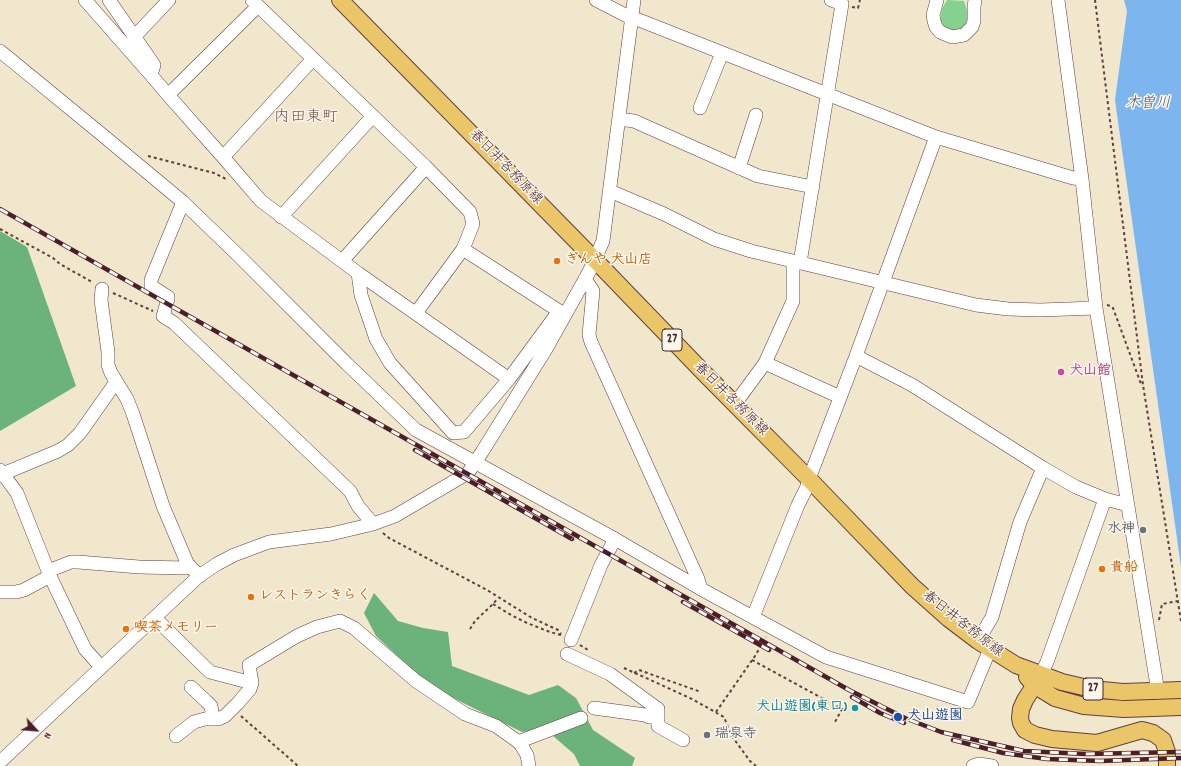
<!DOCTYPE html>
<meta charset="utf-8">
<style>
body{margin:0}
#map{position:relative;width:1181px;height:766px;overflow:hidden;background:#f0e7cc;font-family:Dekko,sans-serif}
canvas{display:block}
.north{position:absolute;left:16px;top:710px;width:40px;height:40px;-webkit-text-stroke:3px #fbf7ec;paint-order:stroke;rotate:116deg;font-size:11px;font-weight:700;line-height:16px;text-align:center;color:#4a1f2b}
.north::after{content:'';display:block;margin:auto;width:14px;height:18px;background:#4a1f2b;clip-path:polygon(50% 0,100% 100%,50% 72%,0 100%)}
</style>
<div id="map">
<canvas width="1181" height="766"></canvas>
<div class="north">N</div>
</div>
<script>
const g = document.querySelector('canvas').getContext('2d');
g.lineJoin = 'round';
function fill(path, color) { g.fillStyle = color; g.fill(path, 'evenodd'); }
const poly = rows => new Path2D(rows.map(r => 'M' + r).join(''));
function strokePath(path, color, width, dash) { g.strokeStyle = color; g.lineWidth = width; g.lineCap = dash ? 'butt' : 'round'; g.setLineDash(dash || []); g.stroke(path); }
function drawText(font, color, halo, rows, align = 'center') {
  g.font = font + ' Dekko,"Klee One",sans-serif'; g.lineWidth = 3; g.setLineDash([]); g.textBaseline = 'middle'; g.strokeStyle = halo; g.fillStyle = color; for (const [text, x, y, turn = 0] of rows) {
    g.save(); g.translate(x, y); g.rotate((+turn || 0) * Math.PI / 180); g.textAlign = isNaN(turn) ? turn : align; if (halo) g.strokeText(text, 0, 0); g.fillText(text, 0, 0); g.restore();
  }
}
const green = poly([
 [947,0,964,1,968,13,967,20,965,25,961,29,956,30,950,30,945,27,941,22,941,15,942,9]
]);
const forest = poly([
 [0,231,27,247,76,386,0,431],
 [374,593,398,621,423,628,448,632,452,666,529,695,558,685,576,698,593,730,635,758,632,766,580,766,574,754,545,729,522,732,445,694,419,676,376,636,364,613]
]);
const water = poly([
 [1124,0,1181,0,1181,567,1115,100,1127,11]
]);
const path = poly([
 [1095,0,1143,385,1181,621],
 [852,7,858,8,860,0],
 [148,156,214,173,226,179],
 [0,229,53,258,60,264,92,282],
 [113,293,153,311],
 [1107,305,1111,306,1113,308,1141,384,1143,385],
 [383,533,389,538,487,590,532,618,558,630,561,634],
 [493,604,511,615,527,623,550,632,561,635],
 [1159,620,1162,604,1178,601],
 [470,629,475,621,493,604,498,598],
 [580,645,588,650],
 [752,660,842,709,835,722],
 [624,668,692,699,724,717,731,735,750,761,756,766],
 [634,673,639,670,701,692],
 [716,712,755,656,766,637],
 [241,716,298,766]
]);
const minor = poly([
 [85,0,151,75,168,95,223,157,261,201,358,273,509,379],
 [109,0,154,65,151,75],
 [252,0,426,167,470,212,473,224,463,249,559,311],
 [596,0,631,18,639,20,936,137,1073,178,1082,179],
 [937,0,933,15,934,21,936,27,940,32,952,37,964,35,972,27,974,21,974,7,975,0],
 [1058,0,1082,179,1096,308,1158,692],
 [135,36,169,0],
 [0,51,100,133,183,202,241,258,347,364,416,430,615,539,701,589,826,657,968,702,990,649],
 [168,95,258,6],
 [700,108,722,53],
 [619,119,634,121,758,176,813,187],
 [223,157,313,59],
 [739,168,756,115],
 [610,191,664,214,714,239,751,251,976,305,1008,309,1040,310,1096,308],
 [183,202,151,280,151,286,168,297,168,299,163,316,174,323,350,491,358,506,373,524],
 [281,217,373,116],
 [342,261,426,167],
 [800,263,842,4,831,0],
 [358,273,361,295,376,339,390,363,453,433,464,432,509,379,559,311,562,313],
 [585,279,593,291,589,335,591,342,698,579,701,589],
 [102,289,101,300,108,352,108,365,111,373,127,399,133,414,163,506,188,565,200,576],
 [416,313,463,249],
 [856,356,912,385,1043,468,1076,487,1105,499,1128,505],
 [765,363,840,397],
 [734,404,740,397,765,363,793,301,793,261],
 [0,470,17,493,50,576,85,649,101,667],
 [0,475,58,451,68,445,80,433,116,382],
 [48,571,71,562,78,562,139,567,186,568,190,566],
 [0,592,16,592,24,590,50,576],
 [753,617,798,505,806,489,809,479,856,356,936,137],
 [155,618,210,672,252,683],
 [571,640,601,565,615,539],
 [978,641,992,617,1020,522,1043,468],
 [567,654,610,674,658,709,658,726,683,740],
 [1041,675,1047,662,1105,499],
 [191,687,206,701,211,706,212,712,211,718],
 [594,708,645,715,649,717,658,717],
 [176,736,194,722,205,719,218,719,225,716,238,703,250,689,252,683,249,665,297,636,317,627,340,621,354,628,416,681,465,714,496,726,520,743,527,755,529,766],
 [518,742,581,718],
 [0,762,199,576,217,564,234,555,269,542,331,534,373,524,395,516,468,473,482,452,546,349,589,272,603,241,634,0],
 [973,766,979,764,992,766]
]);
const major = poly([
 [340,0,595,260,705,374,809,479,912,586,949,619,978,641,1016,665,1062,682,1092,689,1123,692,1181,690],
 [1041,675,1025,700,1021,709,1020,718,1021,723,1025,730,1035,735,1052,739,1097,743,1142,730,1153,733,1163,740,1167,752,1167,766],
 [1027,677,1034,685,1055,698,1084,706,1124,709,1181,707]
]);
const rail = poly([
 [0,209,849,690,905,718,941,732,1024,751,1086,754,1181,752],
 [415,450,572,539],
 [683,602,769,650],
 [852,697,880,713,904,723],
 [953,740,1003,753,1047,759,1100,761,1181,758]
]);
const markers = [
 [557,261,4,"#e8710a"],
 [1061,372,4,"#d1479c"],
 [1143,530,4,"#6b7280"],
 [1102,569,4,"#e8710a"],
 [251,597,4,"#e8710a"],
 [126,629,4,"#e8710a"],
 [855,708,4,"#0f9aa8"],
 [898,717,5,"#1a4fb4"],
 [707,735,4,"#6b7280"]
];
const shields = [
 [672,340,20],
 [1093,689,20]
];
const shieldNames = [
 ["27",672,340],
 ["27",1093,689]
];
const streetNames = [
 ["春日井各務原線",505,168,46],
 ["春日井各務原線",730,400,45],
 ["春日井各務原線",962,625,38]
];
const foodNames = [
 ["ぎんや 犬山店",565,261],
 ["貴船",1110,569],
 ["レストランきらく",259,597],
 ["喫茶メモリー",134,629]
];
const hotelNames = [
 ["犬山館",1069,372]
];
const worshipNames = [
 ["水神",1135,530],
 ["瑞泉寺",715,735,"left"]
];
const cultureNames = [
 ["犬山遊園(東口)",847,708]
];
const transitNames = [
 ["犬山遊園",907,717]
];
const waterNames = [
 ["木曽川",1148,105]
];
const quarterNames = [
 ["内田東町",306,119]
];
fill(green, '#84d190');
fill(forest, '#6bb37a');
fill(water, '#7db6ee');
strokePath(minor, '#633d43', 14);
strokePath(major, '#633d43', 18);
strokePath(path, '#633d43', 2, [3, 3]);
strokePath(minor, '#fff', 13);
strokePath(major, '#eac669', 16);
strokePath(rail, '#4a1f2b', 4.5);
strokePath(rail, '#fbf7ec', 3, [9]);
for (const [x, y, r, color] of markers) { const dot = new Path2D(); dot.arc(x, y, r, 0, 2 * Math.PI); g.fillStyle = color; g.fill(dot); strokePath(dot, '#fbf7ec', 1.5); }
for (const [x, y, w] of shields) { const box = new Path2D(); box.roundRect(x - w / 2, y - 11, w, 22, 3); g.fillStyle = '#fbf7ec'; g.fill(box); strokePath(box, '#4a1f2b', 1); }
drawText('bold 13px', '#4a1f2b', null, shieldNames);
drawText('14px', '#4a1f2b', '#fbf7ec', streetNames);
drawText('bold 14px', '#c56008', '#fbf7ec', foodNames, 'left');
drawText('bold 14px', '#b23c85', '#fbf7ec', hotelNames, 'left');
drawText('bold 14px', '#5b616d', '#fbf7ec', worshipNames, 'right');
drawText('bold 14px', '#0d838f', '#fbf7ec', cultureNames, 'right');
drawText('bold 14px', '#164399', '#fbf7ec', transitNames, 'left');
drawText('italic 15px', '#5c546f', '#fbf7ec', waterNames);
drawText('16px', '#80554c', '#fbf7ec', quarterNames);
</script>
